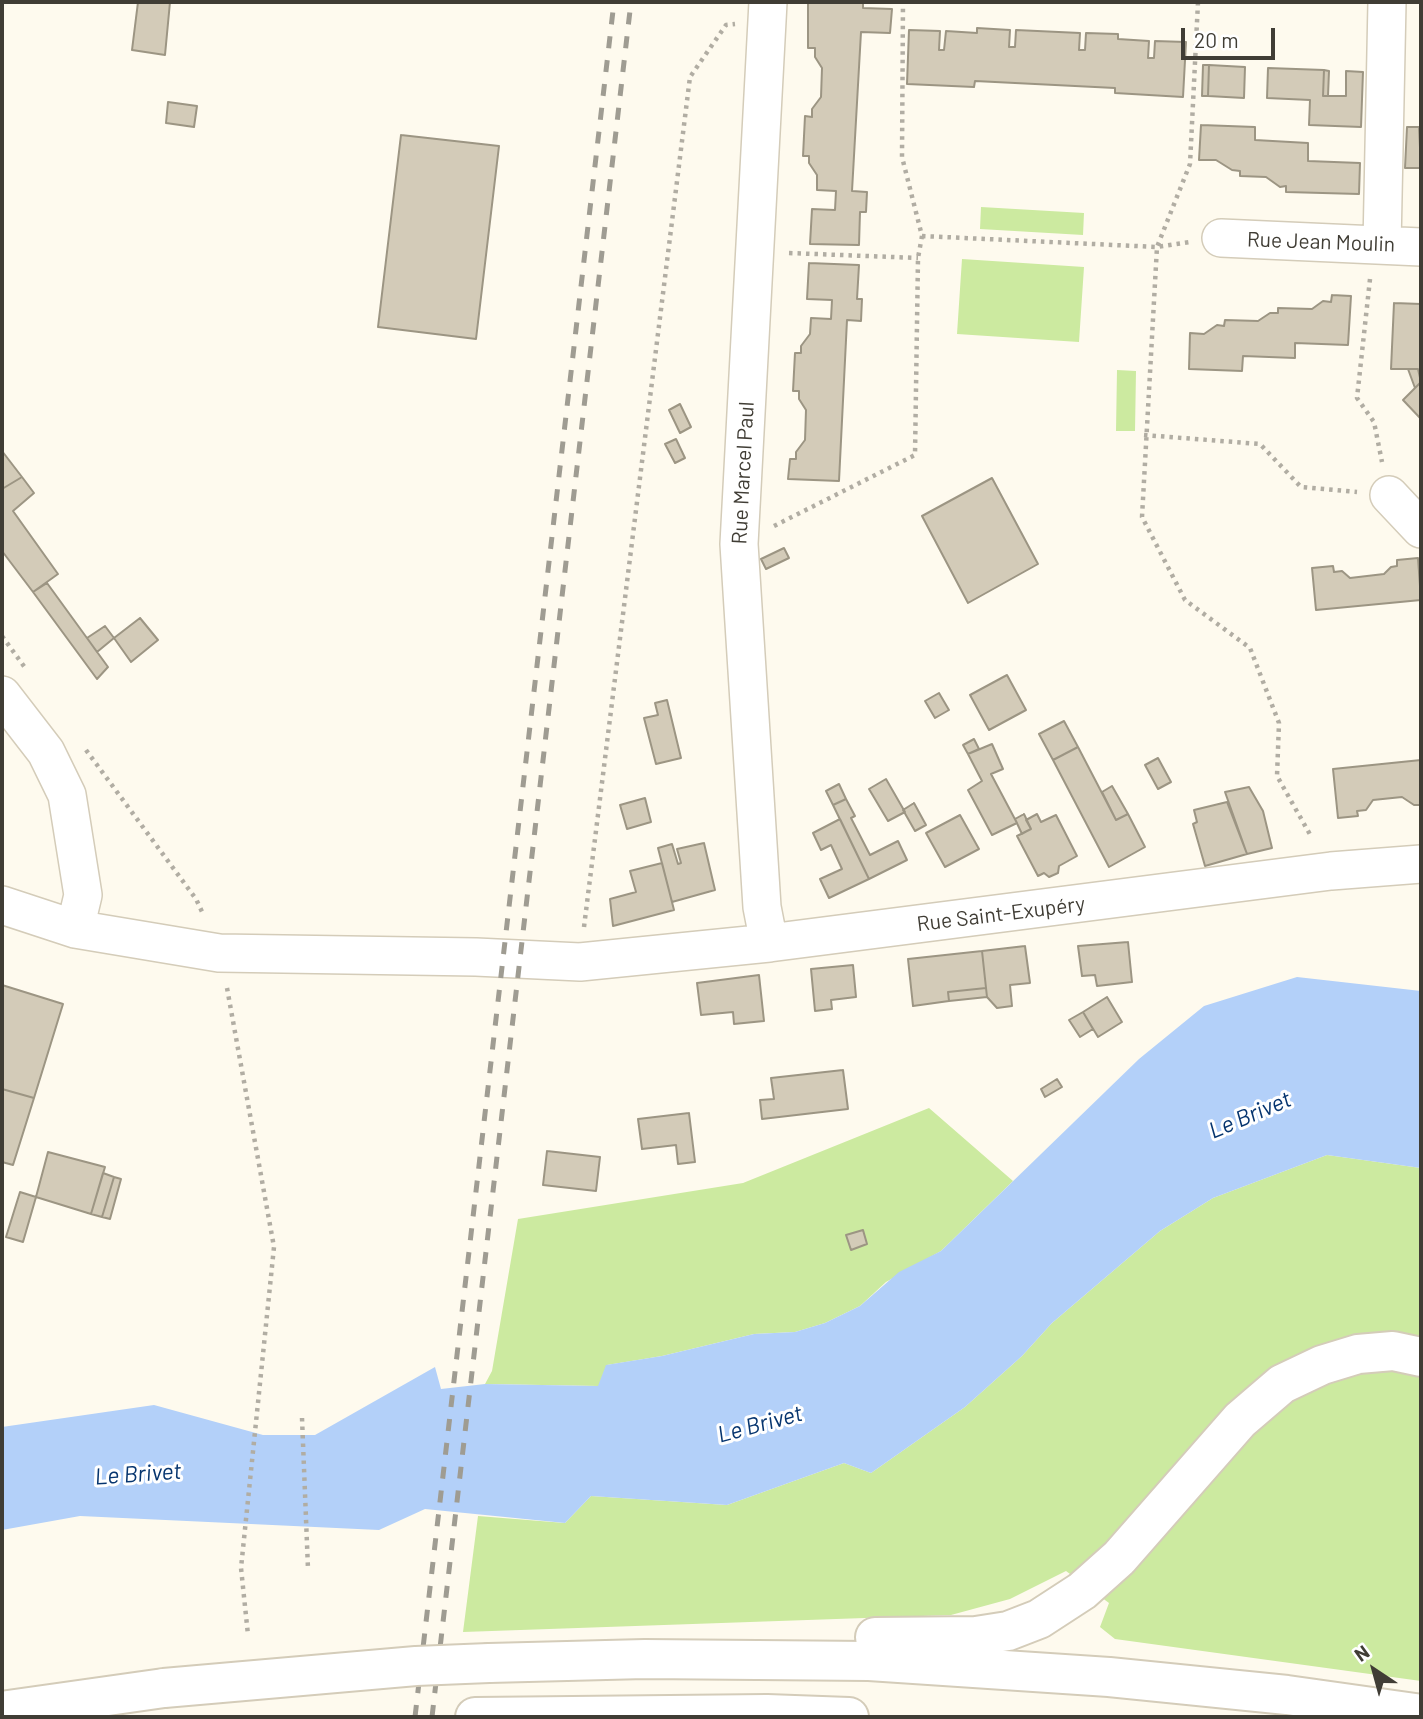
<!DOCTYPE html>
<meta charset="utf-8">
<style>
body{margin:0}
#map{position:relative;width:1423px;height:1719px;overflow:hidden;background:#fefaee;font-family:Barlow,sans-serif}
canvas{display:block}
.frame{position:absolute;inset:0;border:4px solid #403d35;pointer-events:none}
.north{position:absolute;left:1339px;top:1635px;width:70px;height:70px;-webkit-text-stroke:5px #fff;paint-order:stroke;rotate:324deg;font-size:19px;font-weight:700;line-height:28px;text-align:center;color:#403d35}
.north::after{content:'';display:block;margin:auto;width:24px;height:32px;background:#403d35;clip-path:polygon(50% 0,100% 100%,50% 72%,0 100%)}
.scale{position:absolute;left:1181px;top:28px;width:94px;height:32px;box-sizing:border-box;border:4px solid #403d35;border-top:0;padding-left:9px;font-size:21px;line-height:24px;white-space:nowrap;color:#403d35;-webkit-text-stroke:5px #fff;paint-order:stroke}
</style>
<div id="map">
<canvas width="1423" height="1719"></canvas>
<div class="frame"></div>
<div class="north">N</div>
<div class="scale">20 m</div>
</div>
<script>
const g = document.querySelector('canvas').getContext('2d');
g.lineJoin = 'round';
function fill(path, color) { g.fillStyle = color; g.fill(path, 'evenodd'); }
const poly = rows => new Path2D(rows.map(r => 'M' + r).join(''));
function strokePath(path, color, width, dash) { g.strokeStyle = color; g.lineWidth = width; g.lineCap = dash ? 'butt' : 'round'; g.setLineDash(dash || []); g.stroke(path); }
function drawText(font, color, halo, rows, align = 'center') {
  g.font = font + ' Barlow,sans-serif'; g.lineWidth = 6; g.setLineDash([]); g.textBaseline = 'middle'; g.strokeStyle = halo; g.fillStyle = color; for (const [text, x, y, turn = 0] of rows) {
    g.save(); g.translate(x, y); g.rotate((+turn || 0) * Math.PI / 180); g.textAlign = isNaN(turn) ? turn : align; if (halo) g.strokeText(text, 0, 0); g.fillText(text, 0, 0); g.restore();
  }
}
const green = poly([
 [981,207,1084,213,1083,235,980,229],
 [962,259,1084,267,1079,342,957,334],
 [1117,370,1136,371,1135,431,1116,431],
 [929,1108,1013,1181,941,1251,886,1282,860,1306,825,1323,795,1332,754,1334,662,1356,607,1365,599,1386,485,1384,492,1371,518,1219,743,1183],
 [1327,1155,1421,1168,1421,1681,1115,1639,1100,1627,1109,1603,1066,1571,1010,1599,951,1615,463,1632,478,1516,565,1523,591,1496,727,1505,844,1463,871,1473,965,1407,1022,1356,1052,1323,1160,1231,1213,1198]
]);
const water = poly([
 [1297,977,1421,991,1421,1168,1327,1155,1213,1198,1160,1231,1052,1323,1022,1356,965,1407,871,1473,844,1463,727,1505,591,1496,565,1523,425,1509,379,1530,80,1516,2,1530,2,1427,154,1405,263,1435,315,1435,435,1367,441,1389,485,1384,598,1386,606,1365,662,1356,754,1334,795,1332,825,1323,860,1306,899,1272,941,1251,1139,1059,1204,1006]
]);
const building = poly([
 [138,2,170,2,165,55,132,50,138,2],
 [808,2,863,2,863,8,892,9,890,33,861,32,852,191,867,192,866,212,860,212,859,245,810,244,812,209,835,210,836,191,817,190,817,175,809,163,809,156,803,156,805,116,812,117,812,109,821,97,822,68,815,57,815,48,808,48,808,2],
 [977,28,1010,30,1009,47,1015,47,1016,30,1080,33,1079,50,1085,50,1086,33,1118,34,1118,39,1149,41,1148,58,1154,58,1155,41,1186,42,1183,97,1115,93,1115,88,975,81,974,87,907,84,909,30,940,31,939,50,944,50,946,31,977,33,977,28],
 [1203,65,1209,65,1208,96,1202,96,1203,65],
 [1209,65,1245,67,1244,98,1208,96,1209,65],
 [1268,68,1324,70,1323,96,1346,96,1346,71,1363,72,1361,127,1309,125,1310,100,1267,98,1268,68],
 [1324,70,1329,71,1328,96,1323,96,1324,70],
 [168,102,197,106,194,127,166,123,168,102],
 [1201,125,1255,127,1255,140,1308,143,1308,161,1360,163,1359,194,1286,192,1286,186,1280,187,1266,177,1240,176,1240,171,1232,170,1216,160,1199,160,1201,125],
 [1407,127,1419,127,1421,168,1405,168,1407,127],
 [401,135,499,146,476,339,378,327,401,135],
 [809,263,859,265,857,299,862,299,861,321,847,320,839,481,788,479,790,459,796,459,796,452,805,440,806,410,799,399,799,391,793,391,795,353,801,353,801,346,810,334,811,318,831,319,832,300,807,299,809,263],
 [1332,295,1351,296,1348,345,1295,343,1295,358,1243,356,1242,371,1189,369,1190,333,1204,334,1217,325,1224,326,1225,320,1258,321,1270,313,1278,313,1278,308,1312,309,1323,301,1331,302,1332,295],
 [1394,303,1421,304,1421,381,1418,369,1391,369,1394,303],
 [1408,369,1418,369,1421,382,1415,388,1408,369],
 [1421,382,1421,419,1403,400,1421,382],
 [680,404,691,427,680,433,669,410,680,404],
 [676,439,685,458,675,463,665,444,676,439],
 [2,451,22,477,2,489,2,451],
 [22,477,34,493,13,511,58,574,33,592,2,551,2,489,22,477],
 [992,478,1038,564,968,603,922,516,992,478],
 [784,548,789,558,766,569,761,559,784,548],
 [1418,558,1421,600,1316,610,1312,568,1333,566,1334,572,1342,571,1350,578,1384,574,1391,567,1397,566,1397,560,1418,558],
 [47,583,108,667,97,679,33,592,47,583],
 [140,618,158,640,131,662,114,638,140,618],
 [105,626,114,638,97,652,87,638,105,626],
 [1007,675,1026,710,989,730,970,695,1007,675],
 [939,693,949,710,935,718,925,701,939,693],
 [667,700,681,758,656,764,644,718,658,715,655,703,667,700],
 [1064,721,1078,747,1053,760,1039,734,1064,721],
 [974,739,979,749,968,754,963,745,974,739],
 [992,744,1003,769,991,774,1017,823,992,835,968,790,982,781,968,754,992,744],
 [1078,747,1116,820,1128,814,1145,847,1109,867,1053,760,1078,747],
 [1158,758,1171,782,1158,789,1145,765,1158,758],
 [1421,760,1421,805,1414,805,1402,797,1373,800,1366,810,1357,811,1358,816,1338,818,1333,769,1421,760],
 [886,779,905,812,888,821,869,789,886,779],
 [839,784,846,799,833,805,826,791,839,784],
 [1112,786,1128,814,1116,820,1102,792,1112,786],
 [1249,787,1263,811,1272,848,1247,854,1225,792,1249,787],
 [645,798,651,822,627,829,620,805,645,798],
 [846,799,855,816,851,818,870,855,898,841,907,860,869,879,833,805,846,799],
 [1227,802,1247,854,1205,866,1193,824,1197,822,1194,810,1227,802],
 [914,803,926,825,915,831,903,810,914,803],
 [1024,814,1031,829,1022,834,1015,819,1024,814],
 [1037,814,1041,822,1056,815,1077,856,1059,866,1058,873,1049,877,1044,873,1038,876,1017,836,1031,829,1026,820,1037,814],
 [960,815,979,849,945,867,926,833,960,815],
 [840,819,869,879,829,898,820,879,842,869,831,845,821,850,813,833,840,819],
 [704,843,715,890,672,902,658,848,672,844,678,864,681,863,677,849,704,843],
 [662,863,674,910,613,926,610,899,636,892,630,871,662,863],
 [1128,942,1132,982,1097,986,1095,975,1082,976,1078,946,1128,942],
 [1025,946,1030,983,1010,985,1012,1006,997,1008,987,997,982,951,1025,946],
 [982,951,986,988,948,992,949,1001,913,1006,908,959,982,951],
 [853,965,856,997,831,1000,832,1009,815,1011,811,969,853,965],
 [759,975,764,1021,734,1024,733,1012,701,1015,697,983,759,975],
 [2,985,63,1004,34,1098,2,1089,2,985],
 [986,988,987,997,949,1001,948,992,986,988],
 [1107,997,1122,1022,1098,1037,1083,1012,1107,997],
 [1083,1012,1093,1029,1080,1037,1069,1020,1083,1012],
 [843,1070,848,1109,762,1119,760,1100,774,1099,771,1078,843,1070],
 [1057,1079,1062,1087,1045,1097,1041,1089,1057,1079],
 [2,1089,34,1098,13,1165,2,1162,2,1089],
 [689,1113,695,1162,678,1164,676,1145,642,1149,638,1119,689,1113],
 [547,1151,600,1157,596,1191,543,1185,547,1151],
 [48,1152,105,1167,91,1214,36,1197,48,1152],
 [103,1173,114,1177,102,1217,91,1214,103,1173],
 [114,1177,121,1179,110,1219,102,1217,114,1177],
 [20,1192,36,1197,23,1242,6,1237,20,1192],
 [863,1230,867,1244,851,1250,846,1235,863,1230]
]);
const path = poly([
 [1198,2,1190,164,1157,247,1142,517,1185,600,1250,648,1279,723,1277,776,1312,838],
 [922,236,1157,247,1190,242],
 [789,253,918,258],
 [1370,279,1357,398,1374,422,1382,462],
 [1144,435,1260,444,1301,487,1357,492],
 [774,526,915,455,918,258,922,236,902,157,903,2],
 [2,636,26,669],
 [86,750,196,899,204,916],
 [584,927,690,77,726,25,735,24],
 [227,988,274,1247,241,1568,248,1635],
 [302,1418,308,1569]
]);
const minor = poly([
 [768,2,739,544,762,907,769,943],
 [1221,238,1421,247],
 [1382,245,1387,2],
 [1389,495,1421,529],
 [2,695,46,752,67,795,83,895,75,929],
 [2,905,75,929,219,953,476,957,580,962,769,943,1331,871,1421,864]
]);
const highway = poly([
 [875,1637,976,1636,1008,1631,1039,1619,1082,1591,1119,1558,1240,1420,1282,1384,1322,1365,1358,1354,1393,1351,1421,1357],
 [489,1663,645,1659,869,1661,1109,1677,1287,1695,1421,1714],
 [2,1711,164,1688],
 [475,1717,767,1714,849,1717]
]);
const rail = poly([
 [415,1717,614,2],
 [432,1717,631,2]
]);
const highwayBridge = poly([
 [164,1688,416,1666,489,1663]
]);
const streetNames = [
 ["Rue Jean Moulin",1321,242,2],
 ["Rue Marcel Paul",743,473,-87],
 ["Rue Saint-Exupéry",1001,914,-7]
];
const waterNames = [
 ["Le Brivet",1250,1115,-23],
 ["Le Brivet",760,1424,-15],
 ["Le Brivet",138,1474,-4]
];
fill(green, '#cceaa0');
fill(water, '#b3d0f9');
fill(building, '#d3cbb8');
strokePath(building, '#9c9583', 2);
strokePath(minor, '#d4ccb9', 40);
strokePath(highway, '#d4ccb9', 42);
strokePath(path, '#b1ada3', 4.5, [3.5, 5]);
strokePath(minor, '#fff', 37);
strokePath(highway, '#fff', 38);
strokePath(rail, '#9f9c92', 5, [12, 12]);
strokePath(highwayBridge, '#d4ccb9', 42, []);
strokePath(highwayBridge, '#fff', 38);
drawText('21px', '#403d35', '#fff', streetNames);
drawText('italic 23px', '#06356f', '#fff', waterNames);
</script>
